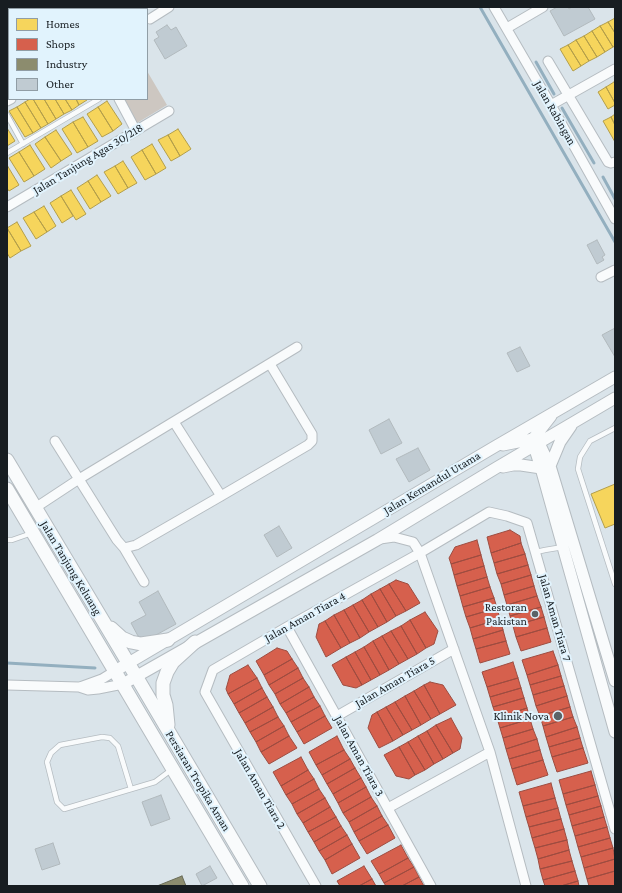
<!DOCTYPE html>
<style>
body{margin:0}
#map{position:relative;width:622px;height:893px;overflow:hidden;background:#dae4ea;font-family:"Crimson Pro",serif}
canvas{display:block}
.frame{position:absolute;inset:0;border:8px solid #171d21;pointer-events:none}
.legend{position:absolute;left:8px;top:8px;width:140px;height:92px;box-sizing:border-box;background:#e1f3fd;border:1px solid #909da5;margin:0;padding:5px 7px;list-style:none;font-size:12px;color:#171d21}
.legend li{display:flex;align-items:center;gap:8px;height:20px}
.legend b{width:20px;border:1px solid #909da5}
</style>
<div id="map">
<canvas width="622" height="893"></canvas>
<div class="frame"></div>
<ul class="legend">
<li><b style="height:11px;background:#f6d55c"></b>Homes</li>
<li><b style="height:11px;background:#d6604d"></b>Shops</li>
<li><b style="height:11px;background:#8c8c6e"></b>Industry</li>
<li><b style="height:11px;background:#c0cbd2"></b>Other</li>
</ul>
</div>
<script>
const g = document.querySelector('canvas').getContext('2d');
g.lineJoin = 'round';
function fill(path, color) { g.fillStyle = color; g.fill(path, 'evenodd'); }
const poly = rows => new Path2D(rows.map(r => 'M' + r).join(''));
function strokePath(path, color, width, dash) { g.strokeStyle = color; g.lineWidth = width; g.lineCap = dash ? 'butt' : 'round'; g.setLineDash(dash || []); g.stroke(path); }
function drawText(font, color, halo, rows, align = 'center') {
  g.font = font + ' "Crimson Pro",serif'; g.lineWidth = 4; g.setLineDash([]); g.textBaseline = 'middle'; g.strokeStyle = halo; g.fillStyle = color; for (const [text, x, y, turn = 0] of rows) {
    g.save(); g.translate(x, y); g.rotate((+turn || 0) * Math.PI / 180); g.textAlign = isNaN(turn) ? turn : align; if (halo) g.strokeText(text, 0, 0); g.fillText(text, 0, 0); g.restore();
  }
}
const green = poly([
 [147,71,167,105,137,123,122,99,147,99]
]);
const homes = poly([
 [88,7,101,7,102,9,87,9,86,8,88,7],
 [615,18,615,33,608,22,615,18],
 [608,22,615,33,615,46,613,47,600,26,608,22],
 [600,26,613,47,605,52,592,31,600,26],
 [592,31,605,52,597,57,584,36,592,31],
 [584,36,597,57,589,61,576,40,584,36],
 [576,40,589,61,581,66,568,45,576,40],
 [568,45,581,66,573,71,560,49,568,45],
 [7,54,9,57,9,75,7,72,7,54],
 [7,72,9,75,9,87,7,88,7,72],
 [614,82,615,84,615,103,606,87,614,82],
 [606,87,615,103,615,105,608,109,598,92,606,87],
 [30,99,33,99,48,124,41,128,25,102,30,99],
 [33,99,44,99,56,119,48,124,33,99],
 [44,99,55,99,64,114,56,119,44,99],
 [55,99,65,99,72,110,64,114,55,99],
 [65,99,76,99,79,105,72,110,65,99],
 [76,99,86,99,87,100,79,105,76,99],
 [107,101,122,124,113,131,98,107,107,101],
 [25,102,41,128,33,133,17,107,25,102],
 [17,107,33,133,25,137,9,111,17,107],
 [98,107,113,131,102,137,87,114,98,107],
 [615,114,615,125,611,117,615,114],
 [83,117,98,141,88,147,73,122,83,117],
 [611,117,615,125,615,142,603,121,611,117],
 [73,122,88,147,77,153,62,129,73,122],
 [7,128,15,141,7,146,7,128],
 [178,129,191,149,180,156,168,135,178,129],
 [56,130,72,154,61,161,45,137,56,130],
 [168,135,180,156,171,161,158,140,168,135],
 [45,137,61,161,51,168,35,144,45,137],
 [152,144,166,168,156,174,142,150,152,144],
 [30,145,45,169,34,176,19,152,30,145],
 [142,150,156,174,145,180,131,157,142,150],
 [19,152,34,176,24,182,9,158,19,152],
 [123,161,137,183,128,188,115,166,123,161],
 [7,165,19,185,9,191,7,188,7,165],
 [115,166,128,188,118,194,104,172,115,166],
 [97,175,111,196,101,202,88,181,97,175],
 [88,181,101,202,90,209,77,188,88,181],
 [71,190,86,214,76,220,61,196,71,190],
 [61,196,73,216,62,223,50,203,61,196],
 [44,206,56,226,47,232,34,212,44,206],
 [34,212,47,232,36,239,23,218,34,212],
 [17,222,31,246,21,251,7,228,17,222],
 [7,228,21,251,10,258,7,253,7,228],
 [615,484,615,524,605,528,591,494,615,484]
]);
const shops = poly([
 [510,530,520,536,521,543,491,553,487,537,510,530],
 [477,540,481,555,451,564,449,558,455,547,477,540],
 [521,543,525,554,494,563,491,553,521,543],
 [525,554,528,565,497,574,494,563,525,554],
 [481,555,484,566,454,575,451,564,481,555],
 [528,565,531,575,501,584,497,574,528,565],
 [484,566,487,577,457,586,454,575,484,566],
 [531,575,534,586,504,595,501,584,531,575],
 [487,577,490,587,460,596,457,586,487,577],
 [396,580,408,584,420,603,406,611,389,584,396,580],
 [389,584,406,611,396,616,380,589,389,584],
 [534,586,537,596,507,605,504,595,534,586],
 [490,587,494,598,463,607,460,596,490,587],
 [380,589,396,616,387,622,371,594,380,589],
 [371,594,387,622,378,627,362,600,371,594],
 [537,596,541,607,510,616,507,605,537,596],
 [494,598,497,608,466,617,463,607,494,598],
 [362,600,378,627,369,632,353,605,362,600],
 [353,605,369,632,360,638,344,610,353,605],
 [541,607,544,617,513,626,510,616,541,607],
 [497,608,500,619,470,628,466,617,497,608],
 [344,610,360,638,350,643,334,615,344,610],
 [425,612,438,631,434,644,426,648,410,620,425,612],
 [334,615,350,643,341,648,325,621,334,615],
 [544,617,547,628,516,637,513,626,544,617],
 [500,619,503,630,473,639,470,628,500,619],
 [410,620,426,648,417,654,401,626,410,620],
 [325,621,341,648,326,657,316,637,319,624,325,621],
 [401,626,417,654,408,659,391,631,401,626],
 [547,628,551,642,521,651,516,637,547,628],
 [503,630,506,641,476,649,473,639,503,630],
 [391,631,408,659,399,664,382,636,391,631],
 [382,636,399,664,389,670,373,641,382,636],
 [373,641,389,670,380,675,364,647,373,641],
 [506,641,510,654,480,663,476,649,506,641],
 [364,647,380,675,371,680,355,652,364,647],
 [277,648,287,651,292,659,264,675,256,661,277,648],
 [553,651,558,665,527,675,522,660,553,651],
 [355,652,371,680,362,685,346,657,355,652],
 [346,657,362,685,356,688,343,685,332,665,346,657],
 [292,659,298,668,269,685,264,675,292,659],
 [513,662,518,678,487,687,482,672,513,662],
 [248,665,257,678,228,694,226,689,230,675,248,665],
 [558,665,561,676,530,685,527,675,558,665],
 [298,668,303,678,275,694,269,685,298,668],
 [561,676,564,686,533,695,530,685,561,676],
 [257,678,262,688,234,704,228,694,257,678],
 [303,678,309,687,280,704,275,694,303,678],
 [518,678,521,688,490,697,487,687,518,678],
 [430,682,443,685,456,705,440,714,424,685,430,682],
 [424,685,440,714,431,719,414,691,424,685],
 [564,686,567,696,536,706,533,695,564,686],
 [309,687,314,697,286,713,280,704,309,687],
 [262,688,267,697,239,713,234,704,262,688],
 [521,688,524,698,493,707,490,697,521,688],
 [414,691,431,719,421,725,405,696,414,691],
 [405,696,421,725,412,730,395,702,405,696],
 [567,696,570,707,540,716,536,706,567,696],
 [267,697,273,707,245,723,239,713,267,697],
 [314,697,320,706,291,722,286,713,314,697],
 [524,698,527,708,497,718,493,707,524,698],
 [395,702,412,730,403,735,386,707,395,702],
 [320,706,325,716,297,732,291,722,320,706],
 [273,707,278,717,250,732,245,723,273,707],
 [386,707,403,735,393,741,377,712,386,707],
 [570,707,573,717,543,726,540,716,570,707],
 [527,708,530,719,500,728,497,718,527,708],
 [377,712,393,741,379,748,368,728,372,715,377,712],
 [325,716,332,728,304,744,297,732,325,716],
 [278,717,284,726,256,742,250,732,278,717],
 [573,717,577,727,546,737,543,726,573,717],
 [451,718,462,738,460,749,453,753,436,725,451,718],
 [530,719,533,729,503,738,500,728,530,719],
 [436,725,453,753,443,759,427,731,436,725],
 [284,726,289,736,261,752,256,742,284,726],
 [577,727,580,738,549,747,546,737,577,727],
 [533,729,537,739,506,749,503,738,533,729],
 [427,731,443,759,434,764,418,736,427,731],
 [289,736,297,748,269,764,261,752,289,736],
 [337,736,344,750,316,765,309,752,337,736],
 [418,736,434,764,425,770,408,742,418,736],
 [580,738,583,748,552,757,549,747,580,738],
 [537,739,540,750,509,759,506,749,537,739],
 [408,742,425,770,415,775,399,747,408,742],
 [399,747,415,775,409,779,396,776,384,755,399,747],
 [583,748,588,763,557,772,552,757,583,748],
 [344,750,350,759,322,775,316,765,344,750],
 [540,750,543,760,512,769,509,759,540,750],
 [301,757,308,770,281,786,273,772,301,757],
 [350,759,355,768,327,784,322,775,350,759],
 [543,760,548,775,517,785,512,769,543,760],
 [355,768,361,778,333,794,327,784,355,768],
 [308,770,314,779,286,795,281,786,308,770],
 [591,771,595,785,563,794,559,780,591,771],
 [361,778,366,787,338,803,333,794,361,778],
 [314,779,319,789,292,804,286,795,314,779],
 [551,783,555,798,523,806,519,792,551,783],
 [595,785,598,796,566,805,563,794,595,785],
 [366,787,371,797,343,813,338,803,366,787],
 [319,789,325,798,297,814,292,804,319,789],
 [598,796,601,806,569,815,566,805,598,796],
 [371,797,377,806,349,822,343,813,371,797],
 [325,798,330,807,303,823,297,814,325,798],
 [555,798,558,808,526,817,523,806,555,798],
 [377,806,382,816,354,832,349,822,377,806],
 [601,806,604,817,572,826,569,815,601,806],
 [330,807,336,817,308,832,303,823,330,807],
 [558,808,561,819,529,827,526,817,558,808],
 [382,816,388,825,359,841,354,832,382,816],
 [336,817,341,826,314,842,308,832,336,817],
 [604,817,607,827,575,836,572,826,604,817],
 [561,819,564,829,532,838,529,827,561,819],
 [388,825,395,838,367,854,359,841,388,825],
 [341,826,347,835,319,851,314,842,341,826],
 [607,827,610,838,578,847,575,836,607,827],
 [564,829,567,840,535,848,532,838,564,829],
 [347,835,352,844,325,860,319,851,347,835],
 [610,838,613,848,581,857,578,847,610,838],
 [567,840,569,850,538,859,535,848,567,840],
 [352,844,360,858,332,874,325,860,352,844],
 [401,845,408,858,379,874,371,861,401,845],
 [613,848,615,859,584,868,581,857,613,848],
 [569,850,572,861,540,869,538,859,569,850],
 [408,858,414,867,384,883,379,874,408,858],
 [615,859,615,871,587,879,584,868,615,859],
 [572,861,575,871,543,880,540,869,572,861],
 [364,866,372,879,359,886,340,886,337,881,364,866],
 [414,867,419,877,402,886,386,886,384,883,414,867],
 [575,871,578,881,561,886,545,886,543,880,575,871],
 [615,871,615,886,589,886,587,879,615,871],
 [419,877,424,886,402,886,419,877],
 [372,879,376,886,359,886,372,879],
 [578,881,579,886,561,886,578,881]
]);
const industry = poly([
 [182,876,186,886,157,886,182,876]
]);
const stream = poly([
 [480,7,615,242],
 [536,62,554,94],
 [562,108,594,163],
 [603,177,615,199],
 [7,663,95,668]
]);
const building = poly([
 [557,7,568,7,569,9,572,7,588,7,595,19,564,36,550,11,557,7],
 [167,25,171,30,176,27,187,46,165,59,154,40,159,37,156,32,167,25],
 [597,240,605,255,602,257,604,260,597,264,587,245,597,240],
 [615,328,615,357,602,335,615,328],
 [520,347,530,366,517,372,507,353,520,347],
 [389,419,402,443,381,454,369,430,389,419],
 [418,448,430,470,409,482,396,459,418,448],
 [279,526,292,548,277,557,264,535,279,526],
 [158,591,176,624,147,640,138,636,131,623,146,615,139,602,158,591],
 [161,795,170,819,151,826,142,802,161,795],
 [53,843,60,864,42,870,35,849,53,843],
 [210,866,217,878,202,886,196,874,210,866]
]);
const service = poly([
 [7,115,23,144],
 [7,153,99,99],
 [615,428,590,441,580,457,578,469,615,584],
 [7,540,12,540,32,533],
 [536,552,545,550,563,547],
 [131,789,118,746,110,738,102,737,60,745,51,753,47,762,57,802,64,809,155,782,171,770]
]);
const minor = poly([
 [494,7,551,105,615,219],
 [150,19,169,7],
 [507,28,543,7],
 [548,61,608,162,611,163,615,162],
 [119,99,136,131],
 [7,101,11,99],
 [551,105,615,69],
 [7,207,169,111],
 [601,277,615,270],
 [174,422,221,496],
 [55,441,117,540,124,548,144,582],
 [35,508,79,479,297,347],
 [380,539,394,537,413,542,420,553,490,752,526,886],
 [124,548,136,545,221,496,308,445,312,441,312,434,270,364],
 [287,627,431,886],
 [7,685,79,687,88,690,98,689,123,684],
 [80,687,102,679,115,671],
 [337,716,454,649],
 [388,808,490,752],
 [316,886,205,692,213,670,287,627,420,553,489,512,507,516,527,523,615,829]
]);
const tertiary = poly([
 [551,416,533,439,534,446,541,468,563,547,615,732],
 [503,445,533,439,539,443,550,466,615,681],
 [550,466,560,442,571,426],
 [503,467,513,465,521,465,541,468],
 [115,671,496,446,615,377],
 [123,684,377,540,496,468,615,398]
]);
const secondary = poly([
 [7,460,136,676,260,886],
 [7,489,242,886],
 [111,628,122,638,131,642,141,644,168,640],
 [168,725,166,705,163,695,163,683,167,672,173,662,195,642]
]);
const markers = [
 [535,614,4,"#5b6367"],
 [558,716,5,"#5b6367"]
];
const streetNames = [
 ["Jalan Rabingan",555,113,60],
 ["Jalan Tanjung Agas 30/218",88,159,-31],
 ["Jalan Kemandul Utama",432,483,-31],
 ["Jalan Tanjung Keluang",71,568,59],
 ["Jalan Aman Tiara 4",305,617,-29],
 ["Jalan Aman Tiara 7",555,618,74],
 ["Jalan Aman Tiara 5",395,682,-30],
 ["Jalan Aman Tiara 3",359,756,61],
 ["Persiaran Tropika Aman",198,781,59],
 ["Jalan Aman Tiara 2",260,789,60]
];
const poiNames = [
 ["Restoran",527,607],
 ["Pakistan",527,621],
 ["Klinik Nova",549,716]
];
fill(green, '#cdc7c1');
fill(homes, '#f6d55c');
strokePath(homes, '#b39e4a', 1);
fill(shops, '#d6604d');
strokePath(shops, '#9d4c40', 1);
fill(industry, '#8c8c6e');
strokePath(industry, '#696b57', 1);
strokePath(stream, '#93afbf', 3);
fill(building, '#c0cbd2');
strokePath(building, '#b1b9bd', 1);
strokePath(service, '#b5bcc1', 6);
strokePath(minor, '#b5bcc1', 11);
strokePath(tertiary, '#b5bcc1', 13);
strokePath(secondary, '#b5bcc1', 15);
strokePath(service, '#f9fbfc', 4.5);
strokePath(minor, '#f9fbfc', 9);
strokePath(tertiary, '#f9fbfc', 11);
strokePath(secondary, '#f9fbfc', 13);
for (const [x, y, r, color] of markers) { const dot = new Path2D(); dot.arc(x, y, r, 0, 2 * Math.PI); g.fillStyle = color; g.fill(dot); strokePath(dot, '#e1f3fd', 1.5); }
drawText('12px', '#171d21', '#e1f3fd', streetNames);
drawText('12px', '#171d21', '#e1f3fd', poiNames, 'right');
</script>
